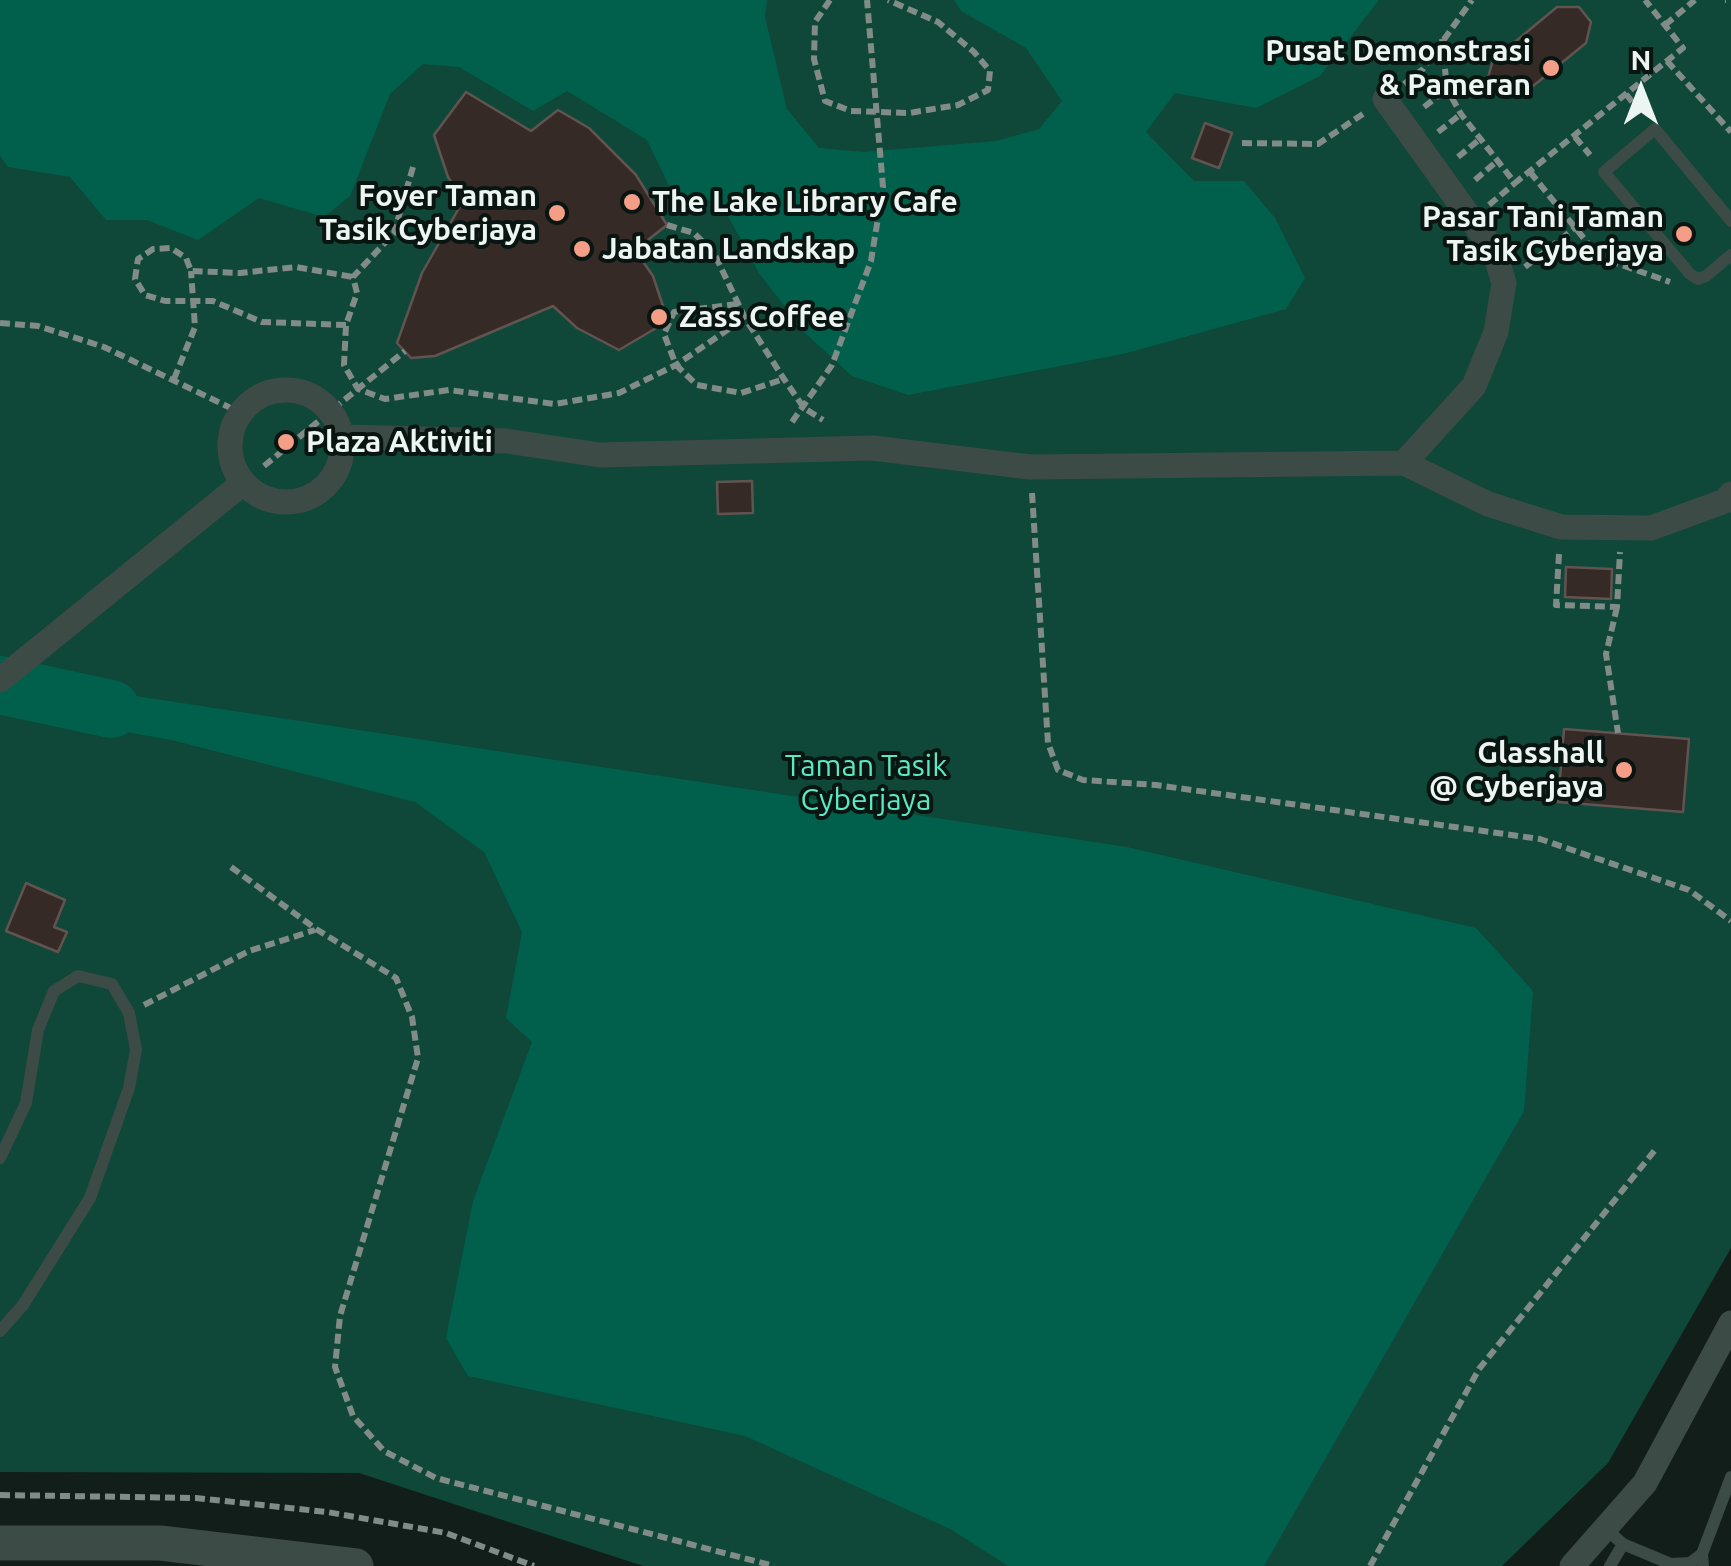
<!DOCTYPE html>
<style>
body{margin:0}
#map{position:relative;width:1731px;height:1566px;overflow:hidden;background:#121e1a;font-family:Ubuntu,sans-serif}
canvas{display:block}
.north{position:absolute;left:1591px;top:40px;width:100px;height:100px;-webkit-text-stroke:8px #091511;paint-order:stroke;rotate:0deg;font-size:28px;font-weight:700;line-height:40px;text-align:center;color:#edf5f2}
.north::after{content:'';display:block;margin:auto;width:35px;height:45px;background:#edf5f2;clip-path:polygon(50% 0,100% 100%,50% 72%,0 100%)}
</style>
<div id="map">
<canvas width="1731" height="1566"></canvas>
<div class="north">N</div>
</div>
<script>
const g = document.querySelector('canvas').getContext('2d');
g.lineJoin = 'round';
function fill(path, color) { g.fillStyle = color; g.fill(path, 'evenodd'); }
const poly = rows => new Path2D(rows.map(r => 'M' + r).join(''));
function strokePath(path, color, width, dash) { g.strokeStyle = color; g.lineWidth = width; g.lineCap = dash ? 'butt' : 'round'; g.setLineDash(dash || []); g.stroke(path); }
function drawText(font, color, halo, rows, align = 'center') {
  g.font = font + ' Ubuntu,sans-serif'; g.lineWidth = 8; g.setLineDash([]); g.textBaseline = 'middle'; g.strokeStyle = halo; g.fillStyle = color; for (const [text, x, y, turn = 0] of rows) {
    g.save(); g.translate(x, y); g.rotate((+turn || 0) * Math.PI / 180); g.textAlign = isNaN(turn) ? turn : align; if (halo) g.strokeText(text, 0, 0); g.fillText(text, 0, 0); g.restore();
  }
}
const green = poly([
 [0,0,1731,0,1731,1248,1608,1463,1502,1566,643,1566,359,1473,0,1472]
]);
const water = poly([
 [0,0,767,0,765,17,787,109,819,148,863,152,996,141,1039,129,1062,101,1026,48,961,11,954,0,1379,0,1320,76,1256,108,1175,93,1146,132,1194,181,1244,181,1275,218,1305,278,1286,309,1123,354,908,395,852,376,806,334,759,273,721,203,672,192,647,140,567,91,533,111,459,67,423,64,390,94,350,196,324,217,259,198,198,240,147,220,106,220,70,177,8,167,0,156],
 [116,693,1127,847,1476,928,1533,991,1524,1111,1264,1566,1008,1566,952,1530,745,1436,468,1376,446,1338,473,1201,532,1042,506,1018,522,932,484,852,415,802,171,740,104,728]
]);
const river = poly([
 [0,685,111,709]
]);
const building = poly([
 [1557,7,1579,7,1591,22,1586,43,1522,95,1499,96,1487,81,1493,60,1557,7],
 [466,92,531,131,558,110,589,128,636,175,667,225,635,250,653,276,668,321,619,350,577,328,553,306,435,356,411,358,397,343,422,273,463,201,448,177,434,135,466,92],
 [1205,123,1232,133,1219,168,1192,158,1205,123],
 [752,481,753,513,718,514,717,482,752,481],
 [1566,567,1612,569,1611,599,1565,597,1566,567],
 [1564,729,1689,739,1683,812,1558,802,1564,729],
 [26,883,65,900,54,927,67,932,58,952,6,931,26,883]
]);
const path = poly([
 [830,0,815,22,814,59,825,101,851,111,909,113,958,105,988,90,990,71,974,52,938,22,888,0],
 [1725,0,1726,0],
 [1665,25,1695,0],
 [1442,39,1447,89,1461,114,1515,183,1683,48,1645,0],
 [1667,61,1731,132],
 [1404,84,1423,69,1472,0],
 [1626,94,1641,113],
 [1424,107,1447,89],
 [1438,132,1461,114],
 [1575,137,1590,155],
 [1242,143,1318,144,1366,112],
 [1458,157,1480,139],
 [413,167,394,233,353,277,357,293,346,325,344,365,358,389,385,399,449,390,555,404,619,393,676,365,745,318],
 [1530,172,1599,257,1670,282],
 [1475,180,1497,161],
 [1489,205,1515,183],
 [667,225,694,233,714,253,745,318,784,379,804,408,823,420],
 [1525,267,1575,228],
 [737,304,674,312,664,334,676,365,697,385,741,393,784,379],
 [697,310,728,331],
 [0,323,38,326,104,347,241,413],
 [346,325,262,322,213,301,165,301,145,295,135,279,138,259,153,249,171,248,186,258,191,271,240,273,296,267,353,277],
 [174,379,195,327,191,271],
 [333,409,405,351],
 [792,422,832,365,871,261,883,187,867,0],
 [264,466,320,420],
 [1032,493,1048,743,1058,770,1083,780,1156,785,1540,839,1689,890,1731,921],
 [1559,554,1556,605,1617,607,1620,552],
 [1617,607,1606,654,1618,733],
 [231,867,316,929,396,978,412,1017,418,1058,340,1316,335,1367,353,1416,384,1451,436,1478,774,1566],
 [144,1005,249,951,315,930],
 [0,1495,196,1498,327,1512,446,1533,534,1566],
 [1370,1566,1479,1369,1655,1150]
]);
const lane = poly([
 [1731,221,1655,129,1604,172,1690,274,1698,279,1706,276,1731,255],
 [0,1158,26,1103,38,1030,54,991,78,976,112,984,129,1013,136,1050,129,1088,90,1198,23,1305,0,1331],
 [1608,1531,1623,1544,1671,1564,1690,1563,1702,1554],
 [1610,1566,1623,1544],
 [1703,1566,1702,1554,1731,1477]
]);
const street = poly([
 [1385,99,1494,251,1504,283,1496,332,1474,386,1404,463],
 '230 446a56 56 0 1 1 112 0a56 56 0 1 1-112 0Z',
 [342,437,506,441,600,455,872,448,1030,467,1404,463,1488,504,1561,527,1651,528,1725,501,1731,494],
 [0,680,243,483],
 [1572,1566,1645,1483,1731,1323]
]);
const secondary = poly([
 [0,1543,160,1543,356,1566]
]);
const markers = [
 [1551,68,10,"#f49e87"],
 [632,202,10,"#f49e87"],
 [557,213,10,"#f49e87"],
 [1684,234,10,"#f49e87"],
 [582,249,10,"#f49e87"],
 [659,317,10,"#f49e87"],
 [286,442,10,"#f49e87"],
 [1624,770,10,"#f49e87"]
];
const poiNames = [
 ["Pusat Demonstrasi",1531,51],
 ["& Pameran",1531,85],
 ["Foyer Taman",537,196],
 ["Tasik Cyberjaya",537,230],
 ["The Lake Library Cafe",652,202,"left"],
 ["Pasar Tani Taman",1664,217],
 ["Tasik Cyberjaya",1664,251],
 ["Jabatan Landskap",602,249,"left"],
 ["Zass Coffee",679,317,"left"],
 ["Plaza Aktiviti",306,442,"left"],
 ["Glasshall",1604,753],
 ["@ Cyberjaya",1604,787]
];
const parkNames = [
 ["Taman Tasik",866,766],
 ["Cyberjaya",866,800]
];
fill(green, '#0f4739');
fill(water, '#01604c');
strokePath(river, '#01604c', 58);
fill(building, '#362a27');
strokePath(building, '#615450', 2.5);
strokePath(path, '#818b87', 6, [10, 5]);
strokePath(lane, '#3d4b46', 12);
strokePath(street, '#3d4b46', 25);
strokePath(secondary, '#3d4b46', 35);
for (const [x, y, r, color] of markers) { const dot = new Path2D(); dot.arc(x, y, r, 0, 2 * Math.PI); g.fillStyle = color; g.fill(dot); strokePath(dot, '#091511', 4); }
drawText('bold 30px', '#edf5f2', '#091511', poiNames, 'right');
drawText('30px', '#5be9c3', '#091511', parkNames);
</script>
